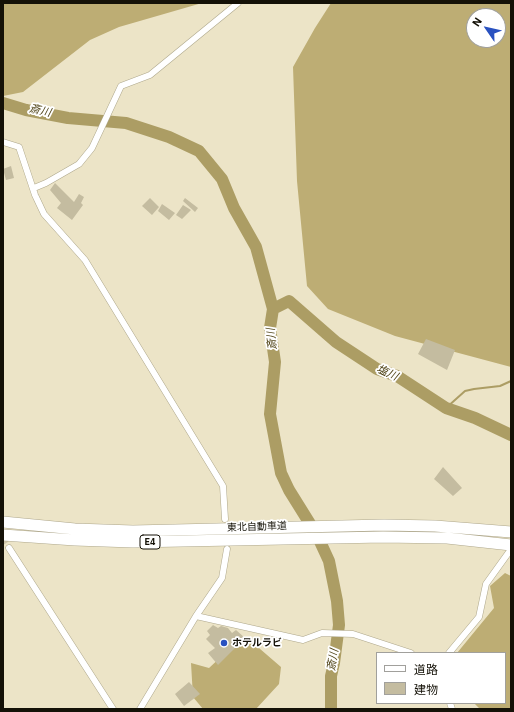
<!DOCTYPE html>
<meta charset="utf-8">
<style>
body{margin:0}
#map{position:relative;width:514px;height:712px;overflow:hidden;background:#ece4c7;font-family:"IBM Plex Sans","Noto Sans JP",sans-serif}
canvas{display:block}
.frame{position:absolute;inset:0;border:4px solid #141107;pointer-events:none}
.legend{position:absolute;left:376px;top:652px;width:130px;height:52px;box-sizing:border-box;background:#fff;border:1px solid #a1a09c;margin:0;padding:5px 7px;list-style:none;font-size:12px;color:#141107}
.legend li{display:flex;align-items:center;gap:8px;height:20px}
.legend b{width:20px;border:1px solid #a1a09c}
.north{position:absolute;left:466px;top:8px;width:40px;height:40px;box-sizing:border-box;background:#fff;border:1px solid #a1a09c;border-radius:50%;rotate:304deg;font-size:11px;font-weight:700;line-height:16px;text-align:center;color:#141107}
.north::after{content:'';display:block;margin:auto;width:14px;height:18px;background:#2951c0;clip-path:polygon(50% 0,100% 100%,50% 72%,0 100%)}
</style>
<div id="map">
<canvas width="514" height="712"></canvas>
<div class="frame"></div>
<ul class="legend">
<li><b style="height:5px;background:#fff"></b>道路</li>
<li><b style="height:11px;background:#c4bca0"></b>建物</li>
</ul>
<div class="north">N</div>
</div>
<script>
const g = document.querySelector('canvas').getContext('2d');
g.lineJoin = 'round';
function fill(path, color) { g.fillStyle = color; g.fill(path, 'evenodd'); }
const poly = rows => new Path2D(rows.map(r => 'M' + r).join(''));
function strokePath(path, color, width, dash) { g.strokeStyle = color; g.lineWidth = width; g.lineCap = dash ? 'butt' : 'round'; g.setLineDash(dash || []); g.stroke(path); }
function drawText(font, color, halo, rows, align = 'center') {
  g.font = font + ' "IBM Plex Sans","Noto Sans JP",sans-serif'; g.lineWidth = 3.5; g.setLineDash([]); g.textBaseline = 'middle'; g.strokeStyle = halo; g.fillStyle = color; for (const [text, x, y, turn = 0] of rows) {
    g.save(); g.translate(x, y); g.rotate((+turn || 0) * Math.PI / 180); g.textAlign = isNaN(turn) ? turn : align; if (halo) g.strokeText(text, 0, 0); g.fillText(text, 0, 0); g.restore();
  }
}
const forest = poly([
 [3,3,202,3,119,27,90,40,23,92,3,96],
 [331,3,511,3,511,367,395,336,328,309,307,286,297,181,293,67,315,28],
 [474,16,498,16,498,40,474,40],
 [505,573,511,576,511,709,480,709,474,703,505,703,505,653,457,653,494,608,490,586],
 [237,642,252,642,281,667,279,684,256,709,203,709,193,697,191,663,209,668]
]);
const stream = poly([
 [446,408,465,391,474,389,500,386,511,381]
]);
const river = poly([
 [3,103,26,110,68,118,126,123,169,137,199,151,222,179,234,208,256,247,273,309,270,328,275,362,270,414,281,473,289,490,317,535,329,561,337,601,339,625,334,663,331,676,331,709],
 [273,309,289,301,336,342,377,369,397,376,446,408,475,418,511,435]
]);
const building = poly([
 [11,166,14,178,6,180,3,169],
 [55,183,74,202,79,194,84,197,81,203,83,205,72,220,57,208,61,203,50,190],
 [150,198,159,207,152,215,142,206],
 [185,198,198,208,195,212,183,201],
 [162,204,175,213,169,220,158,211],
 [183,205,191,210,182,219,176,215],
 [426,339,455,350,447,370,418,354],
 [443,467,462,488,453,496,434,479],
 [213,625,218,628,221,626,228,628,232,633,236,630,245,638,218,665,208,653,215,648,206,639,210,635,207,631],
 [189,682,200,694,184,706,175,694]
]);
const minorTunnel = poly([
 [3,538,9,548]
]);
const minor = poly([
 [3,142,19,147,35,195,44,214,85,260,223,486,225,519],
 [34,188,46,183,79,164,92,148,121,86,150,75,238,3],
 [9,548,113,709],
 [196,616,303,640,322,633,353,634,411,653],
 [449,653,479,617,486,584,509,552],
 [450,703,452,709],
 [140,709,196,616,222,578,227,549]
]);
const motorway = poly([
 [3,522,75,529,133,531,384,525,435,526,511,532],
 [3,535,75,540,133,542,383,537,447,538,511,545]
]);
const markers = [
 [224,643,4,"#2951c0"]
];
const shields = [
 [150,542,20]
];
const shieldNames = [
 ["E4",150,542]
];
const streetNames = [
 ["東北自動車道",257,527,-2]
];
const poiNames = [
 ["ホテルラビ",232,643]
];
const waterNames = [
 ["斎川",40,111,13],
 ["斎川",272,339,-96],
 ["塩川",387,373,25],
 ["斎川",333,660,-81]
];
fill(forest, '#bdad74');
strokePath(stream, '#ac9d64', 2);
strokePath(river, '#ac9d64', 12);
fill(building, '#c4bca0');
strokePath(minorTunnel, '#ccc4aa', 6, [6, 3]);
strokePath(minor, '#aea78b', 7);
strokePath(motorway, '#aea78b', 12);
strokePath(minor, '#fff', 6);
strokePath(motorway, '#fff', 11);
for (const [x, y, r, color] of markers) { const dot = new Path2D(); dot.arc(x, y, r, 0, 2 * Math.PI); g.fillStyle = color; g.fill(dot); strokePath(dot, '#fff', 1.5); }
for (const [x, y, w] of shields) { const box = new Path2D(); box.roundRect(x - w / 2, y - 7, w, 14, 3); g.fillStyle = '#fff'; g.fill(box); strokePath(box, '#141107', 1); }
drawText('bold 9px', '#141107', null, shieldNames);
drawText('10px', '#141107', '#fff', streetNames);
drawText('bold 10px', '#141107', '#fff', poiNames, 'left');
drawText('italic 11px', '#4f4316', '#fff', waterNames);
</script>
